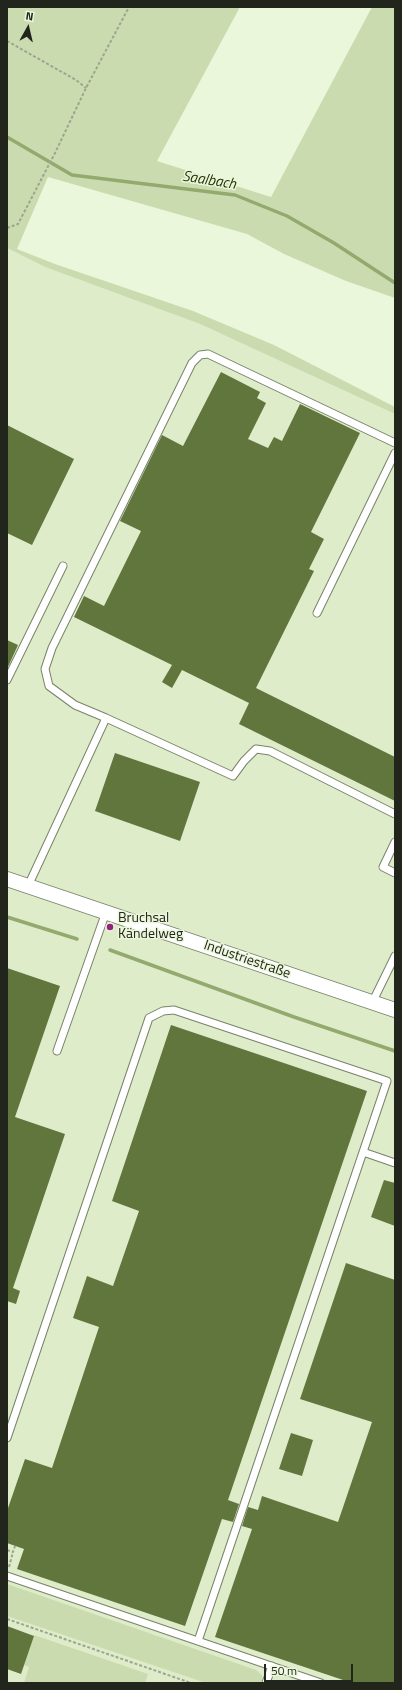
<!DOCTYPE html>
<meta charset="utf-8">
<style>
body{margin:0}
#map{position:relative;width:402px;height:1690px;overflow:hidden;background:#ebf7db;font-family:"Titillium Web",sans-serif}
canvas{display:block}
.frame{position:absolute;inset:0;border:8px solid #21251b;pointer-events:none}
.north{position:absolute;left:8px;top:8px;width:40px;height:40px;-webkit-text-stroke:3px #ebf7db;paint-order:stroke;rotate:8deg;font-size:11px;font-weight:700;line-height:16px;text-align:center;color:#21251b}
.north::after{content:'';display:block;margin:auto;width:14px;height:18px;background:#21251b;clip-path:polygon(50% 0,100% 100%,50% 72%,0 100%)}
.scale{position:absolute;left:264px;top:1664px;width:89px;height:18px;box-sizing:border-box;border:2px solid #21251b;border-top:0;padding-left:5px;font-size:12px;line-height:14px;white-space:nowrap;color:#21251b;-webkit-text-stroke:3px #ebf7db;paint-order:stroke}
</style>
<div id="map">
<canvas width="402" height="1690"></canvas>
<div class="frame"></div>
<div class="north">N</div>
<div class="scale">50 m</div>
</div>
<script>
const g = document.querySelector('canvas').getContext('2d');
g.lineJoin = 'round';
function fill(path, color) { g.fillStyle = color; g.fill(path, 'evenodd'); }
const poly = rows => new Path2D(rows.map(r => 'M' + r).join(''));
function strokePath(path, color, width, dash) { g.strokeStyle = color; g.lineWidth = width; g.lineCap = dash ? 'butt' : 'round'; g.setLineDash(dash || []); g.stroke(path); }
function drawText(font, color, halo, rows, align = 'center') {
  g.font = font + ' "Titillium Web",sans-serif'; g.lineWidth = 3; g.setLineDash([]); g.textBaseline = 'middle'; g.strokeStyle = halo; g.fillStyle = color; for (const [text, x, y, turn = 0] of rows) {
    g.save(); g.translate(x, y); g.rotate((+turn || 0) * Math.PI / 180); g.textAlign = isNaN(turn) ? turn : align; if (halo) g.strokeText(text, 0, 0); g.fillText(text, 0, 0); g.restore();
  }
}
const built = poly([
 [7,248,45,267,200,324,395,414,395,1683,7,1683]
]);
const green = poly([
 [7,7,240,7,157,161,271,197,372,7,395,7,395,298,346,281,284,254,247,234,48,177,17,249,55,264,193,311,274,345,395,407,395,414,200,324,45,267,7,248],
 [7,1584,256,1670,262,1675,263,1683,206,1683,7,1616],
 [34,1635,148,1674,145,1683,24,1683,29,1667,24,1665]
]);
const stream = poly([
 [7,137,72,175,235,195,287,216,334,243,395,283],
 [7,917,77,939],
 [110,950,294,1017,395,1051]
]);
const building = poly([
 [221,372,260,392,257,398,266,403,248,439,268,448,274,437,282,441,300,404,360,433,311,532,324,539,309,569,314,571,256,688,395,757,395,801,239,724,249,703,182,670,172,688,162,682,172,665,74,617,84,596,104,606,141,531,120,521,162,435,183,446],
 [7,425,74,459,32,545,7,533],
 [7,640,18,645,7,669],
 [115,753,200,782,180,841,95,811],
 [7,968,60,986,15,1117,65,1134,13,1288,20,1291,16,1304,7,1301],
 [171,1025,367,1091,228,1500,239,1504,233,1522,222,1519,185,1626,17,1569,24,1549,7,1543,7,1511,25,1459,52,1468,99,1327,73,1318,87,1276,113,1286,139,1211,112,1201],
 [384,1180,395,1183,395,1226,371,1217],
 [346,1263,395,1280,395,1683,352,1683,215,1637,252,1529,242,1526,248,1507,258,1510,262,1496,338,1522,372,1422,300,1399],
 [291,1433,313,1440,302,1476,279,1469],
 [7,1626,34,1636,21,1674,7,1669]
]);
const path = poly([
 [7,41,76,80,86,88],
 [7,228,18,224,55,153,86,88,129,7],
 [7,1550,13,1552,15,1546],
 [9,1567,13,1552],
 [7,1619,191,1683]
]);
const service = poly([
 [317,613,395,453],
 [7,680,63,566],
 [106,718,233,776,244,761,256,749,270,751,395,814],
 [395,842,383,867,395,873],
 [28,886,106,718,75,705,49,686,45,669,52,648,192,363,200,355,208,354,395,443],
 [372,1003,395,956],
 [57,1051,106,912],
 [7,1438,149,1018,163,1011,174,1010,387,1081,363,1152],
 [7,1576,321,1683],
 [198,1641,363,1152,395,1163],
 [266,1683,272,1666]
]);
const minor = poly([
 [7,879,395,1010]
]);
const markers = [
 [110,927,4,"#932180"]
];
const poiNames = [
 ["Bruchsal",118,919],
 ["Kändelweg",118,935]
];
const streetNames = [
 ["Industriestraße",247,960,19]
];
const waterNames = [
 ["Saalbach",209,181,9]
];
fill(built, '#deecc9');
fill(green, '#cadcaf');
strokePath(stream, '#93aa6f', 3.5);
fill(building, '#61763d');
strokePath(service, '#79836a', 9);
strokePath(minor, '#79836a', 16);
strokePath(path, '#9ca590', 2, [3, 2]);
strokePath(service, '#fff', 7);
strokePath(minor, '#fff', 14);
for (const [x, y, r, color] of markers) { const dot = new Path2D(); dot.arc(x, y, r, 0, 2 * Math.PI); g.fillStyle = color; g.fill(dot); strokePath(dot, '#ebf7db', 1.5); }
drawText('14px', '#21251b', '#ebf7db', poiNames, 'left');
drawText('14px', '#21251b', '#ebf7db', streetNames);
drawText('italic 15px', '#253407', '#ebf7db', waterNames);
</script>
